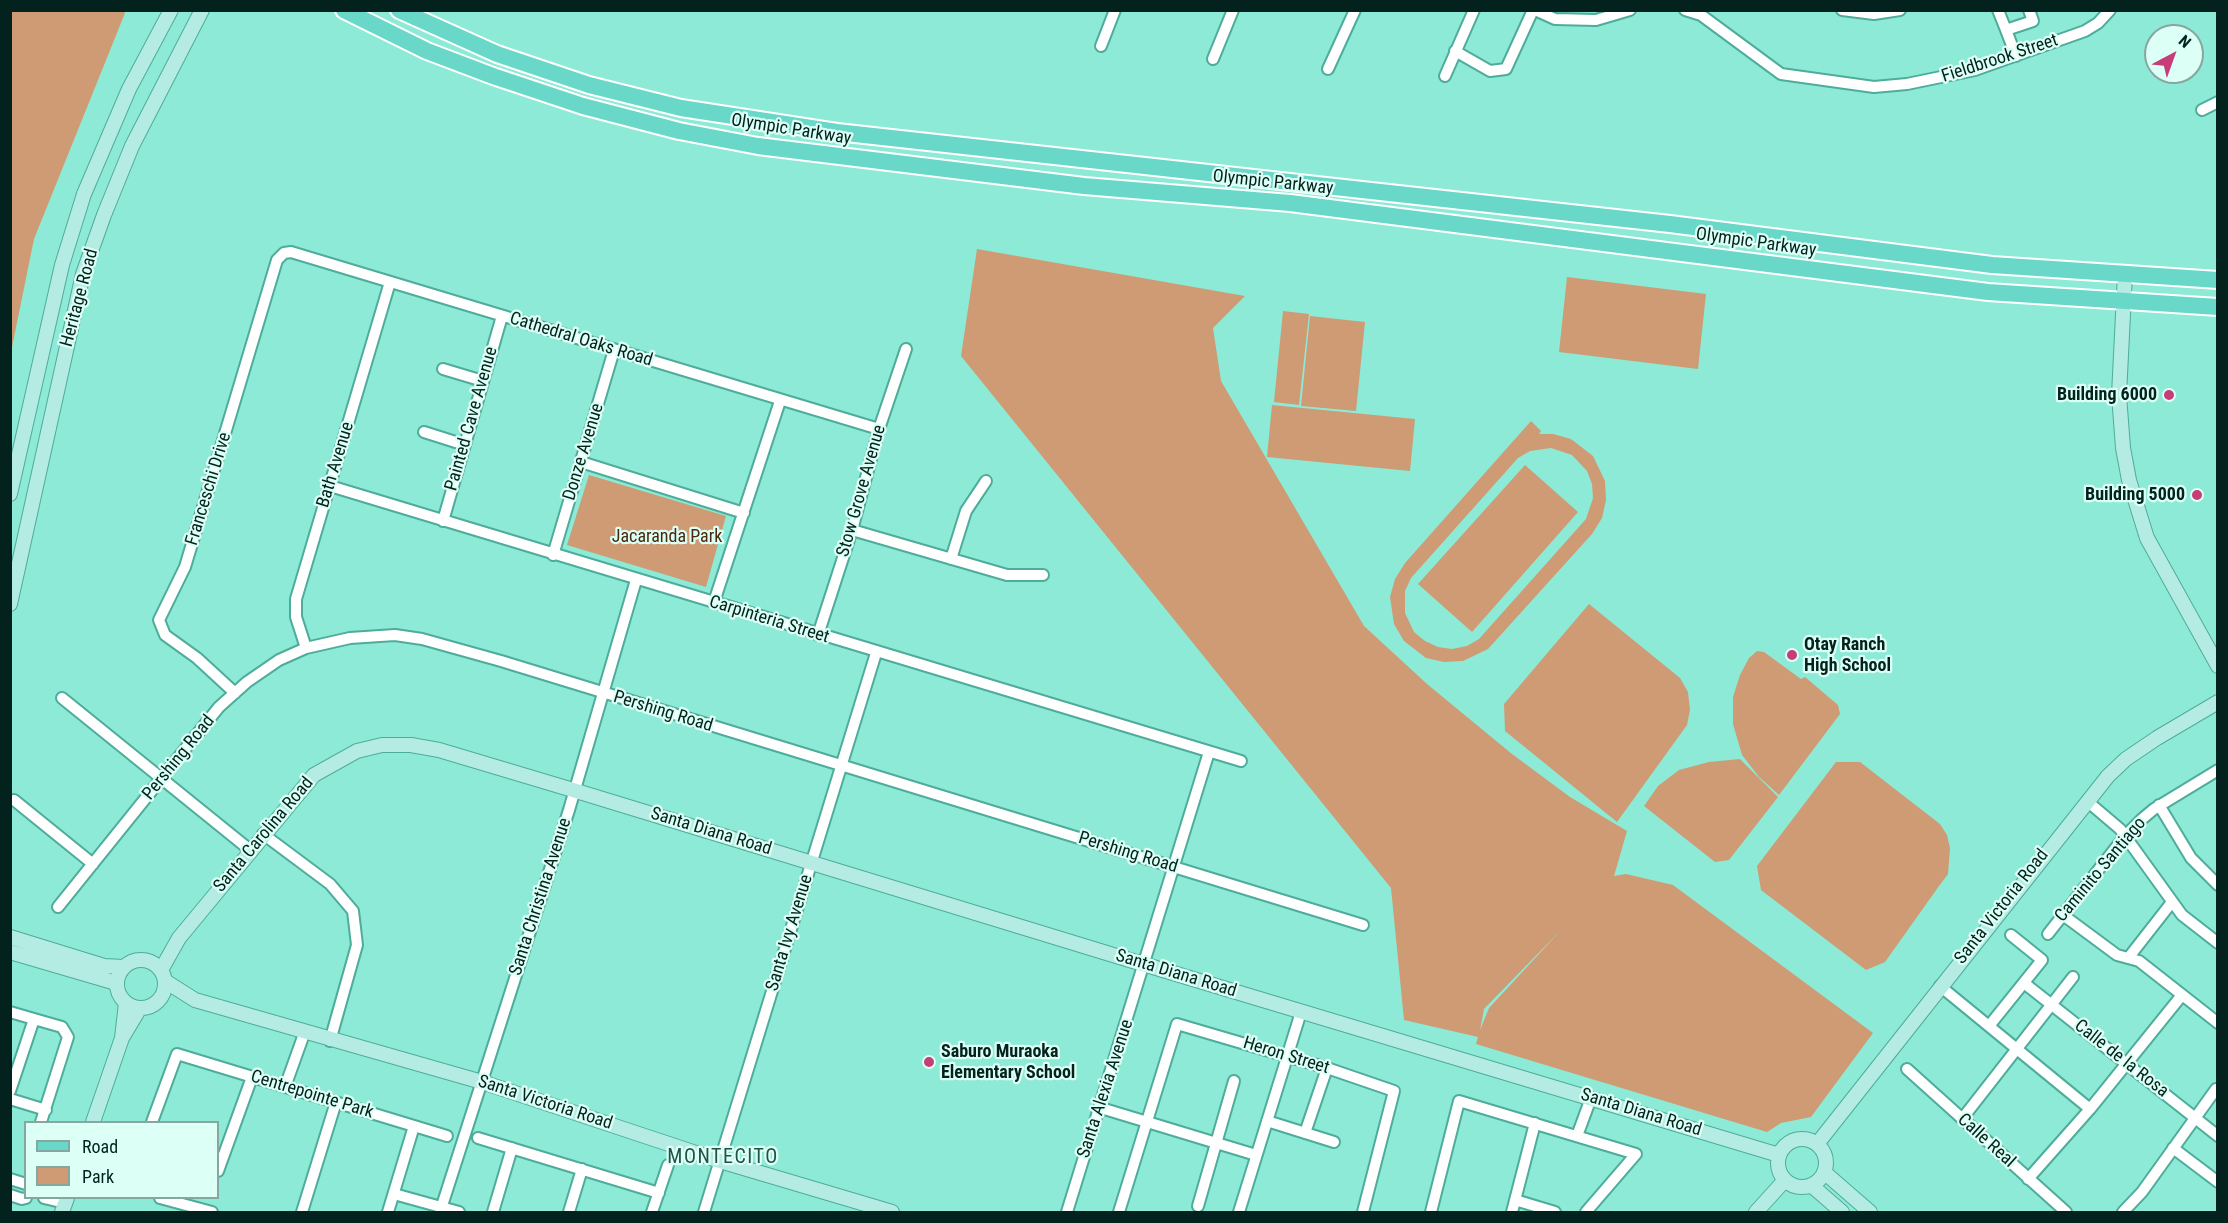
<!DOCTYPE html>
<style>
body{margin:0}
#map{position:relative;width:2228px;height:1223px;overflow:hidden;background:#8dead6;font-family:"Roboto Condensed",sans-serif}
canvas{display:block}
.frame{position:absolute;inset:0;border:12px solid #04221d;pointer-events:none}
.legend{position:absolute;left:24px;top:1121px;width:195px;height:78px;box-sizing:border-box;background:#dcfff6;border:2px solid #86a79f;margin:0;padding:8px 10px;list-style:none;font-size:18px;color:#04221d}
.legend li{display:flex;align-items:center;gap:12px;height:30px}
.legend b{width:30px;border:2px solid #86a79f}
.north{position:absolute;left:2144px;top:24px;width:60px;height:60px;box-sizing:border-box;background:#dcfff6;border:2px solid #86a79f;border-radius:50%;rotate:41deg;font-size:16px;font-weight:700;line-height:24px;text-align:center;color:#04221d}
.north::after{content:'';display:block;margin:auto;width:21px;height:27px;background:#c63d77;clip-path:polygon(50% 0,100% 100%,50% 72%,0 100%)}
</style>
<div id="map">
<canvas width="2228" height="1223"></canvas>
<div class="frame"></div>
<ul class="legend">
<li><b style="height:8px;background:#6ad8c8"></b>Road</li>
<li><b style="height:16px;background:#ce9b74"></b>Park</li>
</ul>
<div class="north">N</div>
</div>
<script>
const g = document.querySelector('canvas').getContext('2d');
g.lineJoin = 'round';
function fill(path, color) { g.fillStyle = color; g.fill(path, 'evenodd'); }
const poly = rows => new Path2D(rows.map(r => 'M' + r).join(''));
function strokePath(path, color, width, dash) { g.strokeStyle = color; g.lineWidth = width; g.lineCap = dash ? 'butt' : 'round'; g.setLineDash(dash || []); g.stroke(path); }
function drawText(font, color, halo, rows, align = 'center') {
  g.font = font + ' "Roboto Condensed",sans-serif'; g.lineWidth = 4.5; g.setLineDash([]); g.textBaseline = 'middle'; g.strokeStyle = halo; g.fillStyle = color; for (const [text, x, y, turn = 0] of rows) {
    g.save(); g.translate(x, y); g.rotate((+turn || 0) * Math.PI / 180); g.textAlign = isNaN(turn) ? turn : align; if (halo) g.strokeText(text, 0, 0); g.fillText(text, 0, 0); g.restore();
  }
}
const green = poly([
 [11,10,122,10,125,13,34,239,11,352],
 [977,249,1245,296,1213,328,1221,381,1364,626,1427,684,1512,754,1570,797,1627,831,1614,876,1626,874,1673,885,1873,1033,1811,1117,1781,1123,1767,1132,1476,1044,1478,1037,1404,1020,1391,888,961,356],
 [1562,929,1489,1008,1480,1030,1484,1009],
 [1567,277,1706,294,1698,369,1559,352],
 [1283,311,1309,314,1299,405,1274,402],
 [1310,316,1365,322,1356,411,1301,406],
 [1272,405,1415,419,1410,471,1267,457],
 [1531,421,1541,431,1539,434,1553,434,1571,439,1593,456,1605,481,1606,500,1602,518,1592,534,1488,649,1463,661,1444,662,1426,658,1404,641,1394,624,1390,597,1395,579,1405,563],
 [1551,448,1572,455,1587,471,1592,484,1593,498,1586,519,1479,639,1467,646,1452,649,1438,647,1425,641,1414,632,1405,613,1405,591,1411,578,1518,458,1530,451],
 [1525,465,1578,512,1472,632,1418,584],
 [589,475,726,516,706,587,567,545],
 [1589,604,1680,678,1688,692,1690,710,1687,725,1617,822,1505,731,1504,704],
 [1757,651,1764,652,1801,679,1805,677,1838,705,1840,714,1779,795,1759,777,1742,755,1733,724,1733,697,1740,675,1749,658],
 [1740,759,1778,797,1729,860,1715,862,1644,806,1658,786,1679,770,1709,762],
 [1836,762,1860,762,1940,824,1947,835,1950,848,1948,874,1939,886,1885,962,1866,970,1761,890,1757,866]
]);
const street = poly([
 [1535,10,1555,19,1596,20,1630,10],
 [1685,10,1701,15,1781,74,1874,87,1907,84,1975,70,2085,31,2098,23,2110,10],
 [1842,10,1874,14,1900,10],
 [1998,10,2006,30],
 [1101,46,1115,10],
 [1455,51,1490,71,1506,69,1533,10],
 [2016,56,2006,30,2033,21,2029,10],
 [1213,59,1233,10],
 [1328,69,1355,10],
 [1445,76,1474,10],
 [2202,110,2218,102],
 [443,369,483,381],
 [424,432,465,445],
 [581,462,744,513],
 [330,486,1241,761],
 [443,521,502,316],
 [852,530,1007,575,1043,575],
 [553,555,614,350],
 [951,559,966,511,986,481],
 [714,602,780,401],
 [818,635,852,530,879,429,906,349],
 [306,648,296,617,296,599,390,282],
 [235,693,197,658,165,635,159,620,185,567,277,260,284,253,291,252,879,429],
 [62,698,250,850],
 [14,800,93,864],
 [2087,801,2120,829,2182,915,2218,943],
 [2159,805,2191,858,2218,885],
 [263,834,330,884,353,911,357,945,330,1041],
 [58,907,219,707,247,682,279,660,306,648,350,638,395,635,422,639,501,661,1363,925],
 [2063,915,2117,955,2139,961,2218,1023],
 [2048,934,2125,836,2142,819,2154,809,2218,770],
 [2129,957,2172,902],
 [2024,983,2218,1136],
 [1940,986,2090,1109],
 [10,1012,34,1019,10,1091],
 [34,1019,62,1027,68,1037,41,1122],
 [1989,1026,2042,960,2011,935],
 [1907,1069,2066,1212],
 [285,1087,304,1034],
 [10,1099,46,1110],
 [1101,1108,1256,1155],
 [1962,1119,2073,977],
 [1267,1121,1334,1142],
 [152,1122,177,1054,447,1136],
 [1305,1133,1327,1068],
 [1577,1136,1591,1098],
 [478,1138,659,1193],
 [2173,1148,2218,1182],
 [218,1171,252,1077],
 [10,1179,26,1184],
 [2028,1179,2090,1109,2182,995],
 [394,1194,459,1212],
 [10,1195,22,1199,26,1198],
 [44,1198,65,1203],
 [160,1198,212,1212],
 [1515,1200,1555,1212],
 [1198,1206,1234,1081],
 [302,1212,336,1102],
 [388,1212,414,1126],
 [440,1212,569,810,636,580],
 [493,1212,512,1148],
 [569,1212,582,1169],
 [652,1212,668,1165],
 [704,1212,876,653],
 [1067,1212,1209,752],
 [1119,1212,1177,1024,1327,1068,1394,1091,1363,1212],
 [1239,1212,1301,1012],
 [1431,1212,1459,1101,1636,1154,1586,1212],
 [1512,1212,1535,1123],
 [2123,1212,2142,1192,2216,1089]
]);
const secondary = poly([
 [2125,274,2119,395,2123,448,2129,480,2147,538,2218,666],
 [10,494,62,265,84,194,129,89,171,10],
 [10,604,83,274,104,215,132,146,202,10],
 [10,937,104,966,124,967],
 [10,952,116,983],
 '117 984a24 24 0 1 1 48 0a24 24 0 1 1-48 0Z',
 [161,970,179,938,314,775,357,751,382,745,411,745,439,750,573,790,1123,958,1779,1155],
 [165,981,195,1000,482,1082,720,1161,892,1212],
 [122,1038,140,1008],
 [93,1122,122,1038,126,1003],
 '1778 1163a24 24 0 1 1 48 0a24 24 0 1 1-48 0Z',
 [1817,1144,2108,776,2126,759,2157,738,2218,702],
 [1824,1172,1870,1212],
 [1811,1185,1842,1212],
 [62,1212,67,1198],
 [1756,1212,1785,1180]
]);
const primary = poly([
 [344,10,427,51,493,76,583,106,679,131,758,146,1084,186,1290,203,1988,292,2218,307],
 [399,10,497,54,589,85,681,108,837,132,1670,224,1992,265,2218,280]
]);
const markers = [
 [2169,395,6,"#c63d77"],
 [2197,495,6,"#c63d77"],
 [1792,655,6,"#c63d77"],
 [929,1062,6,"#c63d77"]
];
const streetNames = [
 ["Fieldbrook Street",2000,59,-18],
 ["Olympic Parkway",791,130,9],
 ["Olympic Parkway",1273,183,6],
 ["Olympic Parkway",1756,243,8],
 ["Heritage Road",80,298,-75],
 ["Cathedral Oaks Road",581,340,17],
 ["Painted Cave Avenue",472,419,-74],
 ["Donze Avenue",584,452,-73],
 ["Bath Avenue",336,465,-73],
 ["Franceschi Drive",209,489,-73],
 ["Stow Grove Avenue",862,491,-74],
 ["Carpinteria Street",769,620,17],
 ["Pershing Road",663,712,17],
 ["Pershing Road",179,758,-51],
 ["Santa Diana Road",711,832,17],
 ["Santa Carolina Road",264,835,-50],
 ["Pershing Road",1128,853,17],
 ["Caminito Santiago",2101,870,-50],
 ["Santa Christina Avenue",541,897,-72],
 ["Santa Victoria Road",2002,907,-52],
 ["Santa Ivy Avenue",790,933,-73],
 ["Santa Diana Road",1176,974,17],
 ["Heron Street",1286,1056,17],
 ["Calle de la Rosa",2121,1059,38],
 ["Santa Alexia Avenue",1106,1089,-72],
 ["Centrepointe Park",312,1095,17],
 ["Santa Victoria Road",545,1103,18],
 ["Santa Diana Road",1641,1113,17],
 ["Calle Real",1986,1141,42]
];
const poiNames = [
 ["Building 6000",2157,395],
 ["Building 5000",2185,495],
 ["Otay Ranch",1804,645,"left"],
 ["High School",1804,666,"left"],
 ["Saburo Muraoka",941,1052,"left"],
 ["Elementary School",941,1073,"left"]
];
const parkNames = [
 ["Jacaranda Park",667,537]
];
const neighbourhoodNames = [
 ["MONTECITO",723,1158]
];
fill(green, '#ce9b74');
strokePath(street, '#4eac9a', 14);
strokePath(secondary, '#4eac9a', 16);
strokePath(primary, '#fff', 20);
strokePath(street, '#fff', 10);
strokePath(secondary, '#b4ece4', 14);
strokePath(primary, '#6ad8c8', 16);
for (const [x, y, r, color] of markers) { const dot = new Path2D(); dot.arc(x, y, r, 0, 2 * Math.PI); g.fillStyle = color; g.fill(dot); strokePath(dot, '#dcfff6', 2); }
drawText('18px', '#04221d', '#dcfff6', streetNames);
drawText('bold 18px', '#04221d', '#dcfff6', poiNames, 'right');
drawText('18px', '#4a290c', '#dcfff6', parkNames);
g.letterSpacing = '1.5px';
drawText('20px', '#205248', '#dcfff6', neighbourhoodNames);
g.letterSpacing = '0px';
</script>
